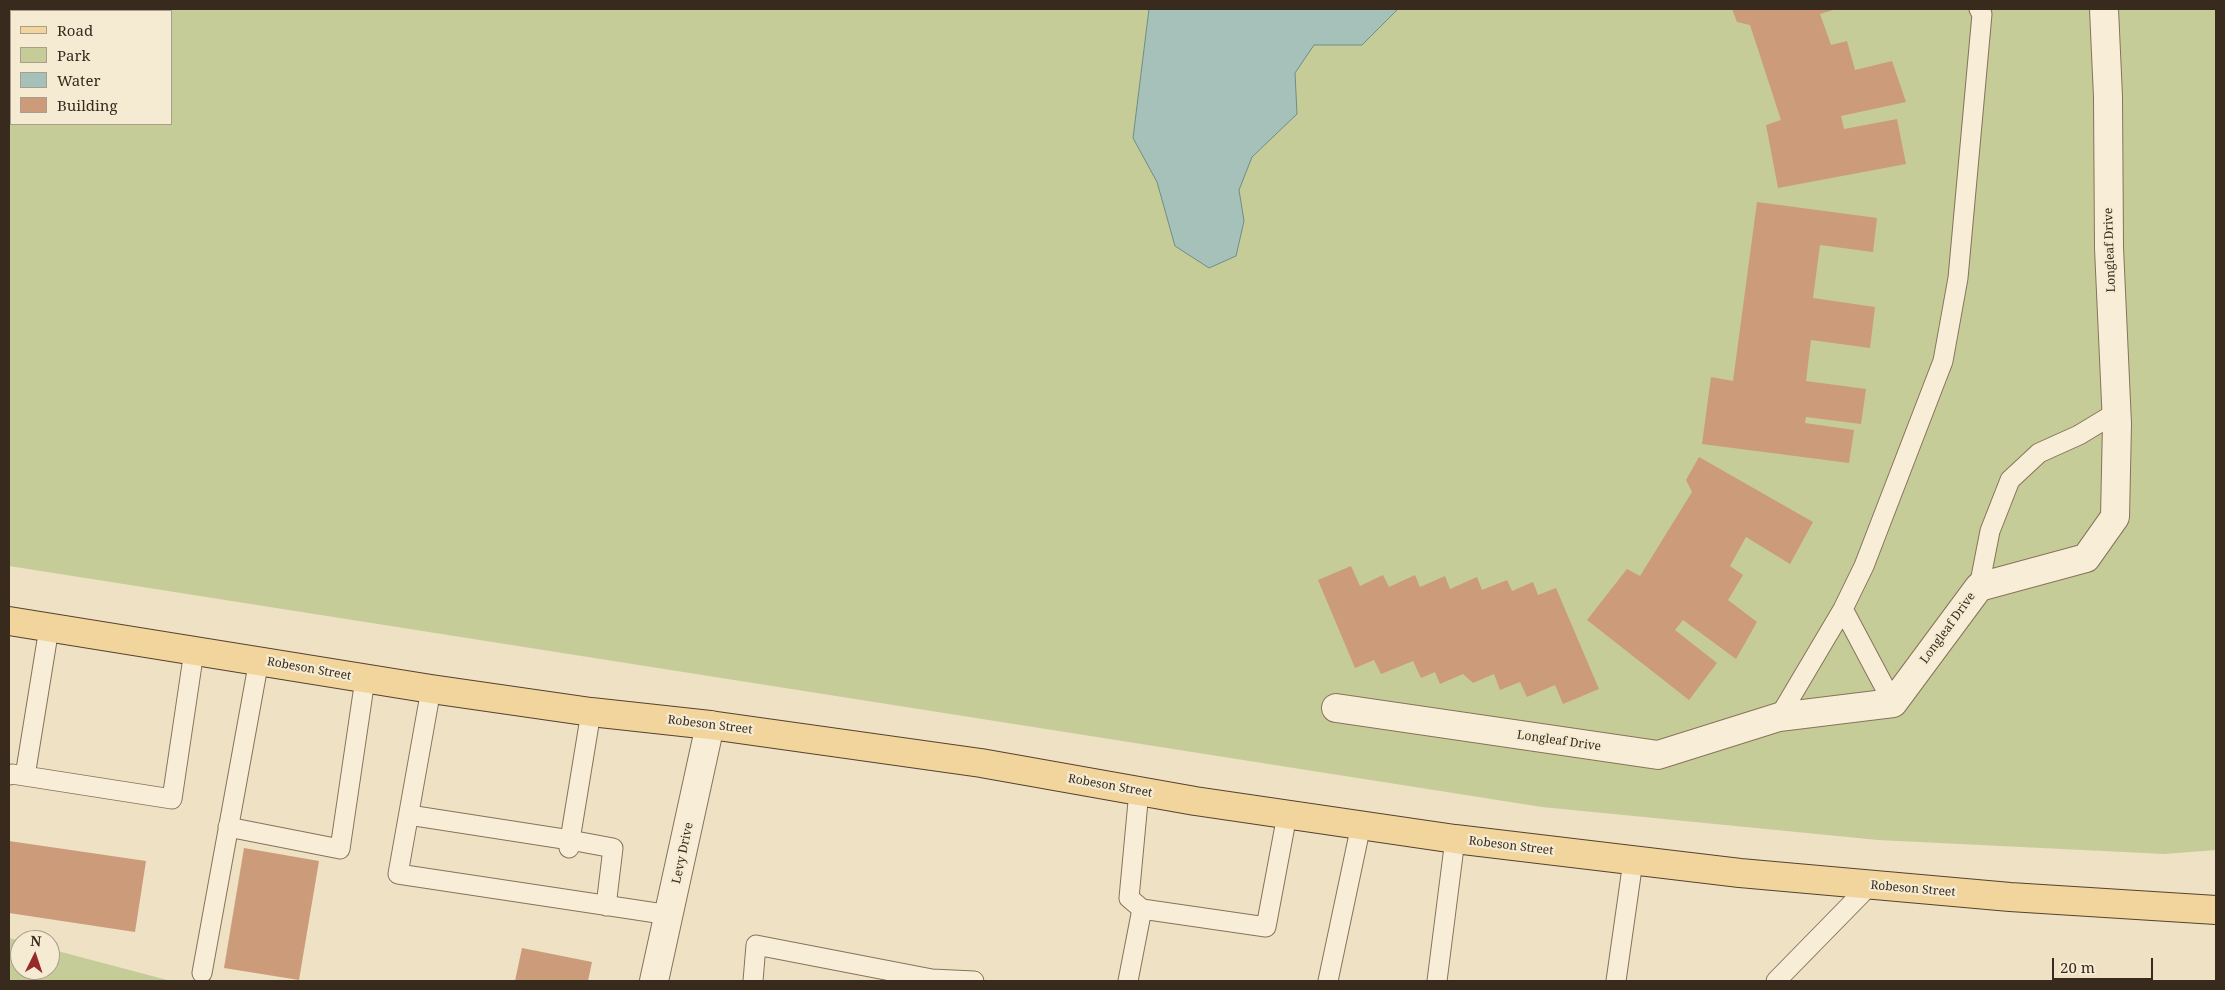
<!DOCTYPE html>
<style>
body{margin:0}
#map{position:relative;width:2225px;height:990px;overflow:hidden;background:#eee1c4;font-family:"Noto Serif",serif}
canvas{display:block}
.frame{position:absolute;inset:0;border:10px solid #382b1e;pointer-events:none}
.legend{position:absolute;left:10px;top:10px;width:162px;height:115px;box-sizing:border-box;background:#f5ebd3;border:1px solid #a99e8b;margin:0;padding:6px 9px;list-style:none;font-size:15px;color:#382b1e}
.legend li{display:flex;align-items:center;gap:10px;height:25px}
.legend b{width:25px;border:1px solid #a99e8b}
.north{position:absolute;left:10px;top:930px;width:50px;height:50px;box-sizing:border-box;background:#f5ebd3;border:1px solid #a99e8b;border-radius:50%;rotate:4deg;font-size:14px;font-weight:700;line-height:20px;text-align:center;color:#382b1e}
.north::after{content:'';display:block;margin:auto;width:18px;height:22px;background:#972b2c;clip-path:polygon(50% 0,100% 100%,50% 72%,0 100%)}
.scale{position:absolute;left:2052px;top:958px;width:101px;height:22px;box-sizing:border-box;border:2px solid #382b1e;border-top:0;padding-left:6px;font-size:15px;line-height:18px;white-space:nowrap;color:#382b1e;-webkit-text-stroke:4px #f5ebd3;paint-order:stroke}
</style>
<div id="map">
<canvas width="2225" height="990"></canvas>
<div class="frame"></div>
<ul class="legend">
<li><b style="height:6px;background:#f1d59c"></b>Road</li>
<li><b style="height:14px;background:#c6cc98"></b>Park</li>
<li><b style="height:14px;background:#a6c1b9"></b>Water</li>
<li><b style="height:14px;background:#cc9b7a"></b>Building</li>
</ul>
<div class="north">N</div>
<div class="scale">20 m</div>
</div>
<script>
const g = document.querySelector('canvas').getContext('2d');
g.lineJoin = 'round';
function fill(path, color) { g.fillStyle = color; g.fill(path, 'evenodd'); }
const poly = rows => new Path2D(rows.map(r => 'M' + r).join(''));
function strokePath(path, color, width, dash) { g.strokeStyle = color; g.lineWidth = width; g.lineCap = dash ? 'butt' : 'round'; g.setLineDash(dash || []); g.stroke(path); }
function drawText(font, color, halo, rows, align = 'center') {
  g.font = font + ' "Noto Serif",serif'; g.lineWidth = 4.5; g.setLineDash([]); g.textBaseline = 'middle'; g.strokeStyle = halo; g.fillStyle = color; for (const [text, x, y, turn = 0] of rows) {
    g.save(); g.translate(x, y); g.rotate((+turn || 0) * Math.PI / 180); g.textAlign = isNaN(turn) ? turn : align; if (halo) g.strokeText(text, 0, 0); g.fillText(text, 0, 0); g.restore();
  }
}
const green = poly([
 [9,9,2216,9,2216,850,2164,854,1878,840,1542,807,9,566],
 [11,11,171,11,171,124,11,124],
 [9,938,20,941,20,970,50,970,50,949,171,981,9,981]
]);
const water = poly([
 [1149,9,1398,9,1362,45,1314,45,1295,73,1297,114,1252,157,1239,190,1244,221,1236,256,1209,268,1175,246,1157,182,1133,138,1149,9]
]);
const building = poly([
 [1732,9,1836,9,1820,14,1831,45,1847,41,1855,70,1892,61,1906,102,1841,116,1844,129,1897,119,1906,164,1778,188,1766,125,1781,120,1750,25,1737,22],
 [1757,202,1877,218,1873,252,1820,245,1813,298,1875,307,1870,348,1811,340,1806,381,1866,389,1861,424,1806,417,1805,423,1854,430,1849,463,1702,444,1711,377,1733,381],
 [1699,457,1813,522,1790,564,1746,537,1730,566,1743,575,1728,600,1757,622,1736,659,1683,620,1675,630,1717,663,1689,700,1587,620,1627,569,1640,576,1692,492,1686,480],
 [1351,566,1360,586,1383,575,1389,587,1415,575,1420,587,1445,576,1450,589,1477,577,1482,590,1507,580,1512,591,1533,582,1538,595,1556,588,1599,689,1563,704,1555,685,1527,697,1520,682,1500,690,1494,674,1473,683,1463,674,1440,684,1435,672,1421,678,1413,661,1381,674,1374,660,1355,668,1318,580],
 [9,841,146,861,135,932,9,913],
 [244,848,319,861,299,980,224,968],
 [522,948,592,962,588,981,515,981]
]);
const lane = poly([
 [1979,587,1990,531,2010,480,2039,453,2079,435,2117,412],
 [1843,609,1893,703],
 [431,689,398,874,670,915],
 [1779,717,1843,609,1864,566,1943,361,1958,278,1982,14,1979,9],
 [9,775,12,774,172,799,194,651],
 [25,776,49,628],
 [1139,791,1129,898,1142,909],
 [409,815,570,840,591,712],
 [228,827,340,849,365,679],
 [569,848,570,840,613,848,606,906],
 [202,973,259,660],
 [753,981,756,945,932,979,974,981],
 [1128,981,1142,909,1266,927,1287,815],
 [1328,981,1361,825],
 [1437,981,1455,839],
 [1616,981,1633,861],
 [1776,981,1870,885]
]);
const street = poly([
 [1336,708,1658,755,1779,717,1893,703,1979,587,2086,558,2115,517,2117,424,2109,248,2108,97,2104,9],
 [654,981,710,725]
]);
const primary = poly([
 [9,621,431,689,591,712,710,725,981,763,1195,801,1455,839,1740,873,2010,897,2216,910]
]);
const streetNames = [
 ["Longleaf Drive",2110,250,-92],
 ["Longleaf Drive",1948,628,-54],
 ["Robeson Street",309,669,10],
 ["Robeson Street",710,725,7],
 ["Longleaf Drive",1559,741,8],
 ["Robeson Street",1110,786,10],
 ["Robeson Street",1511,846,7],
 ["Levy Drive",683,853,-78],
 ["Robeson Street",1913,889,5]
];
fill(green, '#c6cc98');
fill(water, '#a6c1b9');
strokePath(water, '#6c8f86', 1);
fill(building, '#cc9b7a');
strokePath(lane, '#88725a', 21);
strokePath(street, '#88725a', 30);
strokePath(primary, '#56412f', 30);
strokePath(lane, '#f8eed7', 19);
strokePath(street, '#f8eed7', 28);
strokePath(primary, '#f1d59c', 28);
drawText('12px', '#382b1e', '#f5ebd3', streetNames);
</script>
